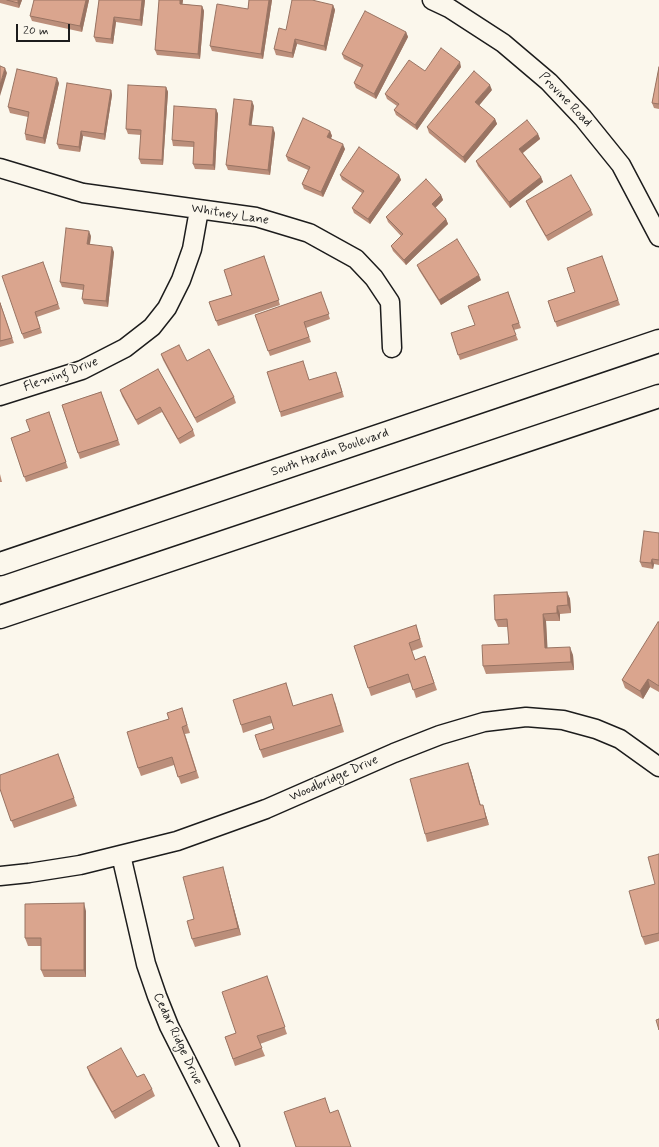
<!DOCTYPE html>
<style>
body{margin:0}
#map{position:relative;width:659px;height:1147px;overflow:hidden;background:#fbf7ec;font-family:Mynerve,sans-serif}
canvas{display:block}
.scale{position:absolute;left:16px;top:24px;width:54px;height:18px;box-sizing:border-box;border:2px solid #1c1c1c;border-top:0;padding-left:5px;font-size:12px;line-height:14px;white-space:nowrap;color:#1c1c1c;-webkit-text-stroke:3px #fbf7ec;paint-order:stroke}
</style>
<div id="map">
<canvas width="659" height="1147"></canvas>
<div class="scale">20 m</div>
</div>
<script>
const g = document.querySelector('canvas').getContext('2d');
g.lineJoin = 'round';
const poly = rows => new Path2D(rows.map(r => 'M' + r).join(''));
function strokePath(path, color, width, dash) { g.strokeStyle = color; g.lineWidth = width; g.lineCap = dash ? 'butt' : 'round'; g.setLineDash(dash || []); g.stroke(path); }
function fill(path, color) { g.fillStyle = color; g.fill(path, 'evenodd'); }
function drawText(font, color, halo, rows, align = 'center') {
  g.font = font + ' Mynerve,sans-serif'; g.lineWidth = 3; g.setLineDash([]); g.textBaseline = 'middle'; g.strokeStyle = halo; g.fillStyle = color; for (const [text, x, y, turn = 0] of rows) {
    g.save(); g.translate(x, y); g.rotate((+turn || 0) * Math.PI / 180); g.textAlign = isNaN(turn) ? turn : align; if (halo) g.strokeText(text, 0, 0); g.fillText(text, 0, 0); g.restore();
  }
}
const street = poly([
 [432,0,449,8,503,43,549,82,583,118,621,165,659,237],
 [0,168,83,193,256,217,309,233,356,259,374,278,390,302,392,348],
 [0,396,82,370,125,348,152,327,167,308,181,280,192,249,199,210],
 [121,855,146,964,157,996,169,1026,230,1147],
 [0,876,29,873,80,865,177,841,266,809,394,753,440,735,484,722,526,717,563,720,596,729,620,739,659,767]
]);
const secondary = poly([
 [0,564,659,341],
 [0,617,659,396]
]);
const wall = poly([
 [0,0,22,0,19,8,0,3],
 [89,0,82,32,32,21,30,16],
 [99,0,145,0,142,26,116,22,113,44,96,42,94,37],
 [159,0,183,0,182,4,202,6,204,11,200,59,157,55,155,50],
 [249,0,272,0,263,59,212,51,210,46,248,9],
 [333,5,335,10,326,51,297,44,293,58,276,55,274,49,286,30],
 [406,32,408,37,376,99,356,88,354,83,362,68,344,59,342,54],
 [461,67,417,130,396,115,394,110,397,106,387,99,385,94,425,71],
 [659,67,659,109,654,108,652,103],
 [59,83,45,144,26,140,25,134,28,117,10,113,8,107],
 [166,87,168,92,163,165,141,164,139,159,141,135,128,134,126,129],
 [111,90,112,95,105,140,83,136,80,152,59,149,57,144],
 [492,90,479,105,495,119,497,124,465,163,429,133,427,127],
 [254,106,251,125,275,133,270,175,228,170,226,165],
 [216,109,218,114,215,170,195,169,193,164,194,147,173,146,172,140],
 [330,131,332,136,331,138,345,149,323,197,304,189,302,184,308,170,288,161,286,156],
 [538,134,540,139,523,153,541,177,543,182,510,208,478,166,476,161],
 [340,175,399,175,401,180,370,224,354,213,352,208,362,193,342,180],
 [441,195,443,200,435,208,446,219,448,224,406,265,393,251,391,246,401,236,388,222,386,217],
 [526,201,591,210,593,215,548,241,528,206],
 [91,236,90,244,114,252,108,307,84,304,82,299,83,290,62,287,60,282],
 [264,256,280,305,218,326,209,302,232,295],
 [602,256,620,305,557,327,548,301,575,292],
 [43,262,60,309,37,317,42,333,24,339,22,334],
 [417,265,481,280,441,305,419,270],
 [321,292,330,319,306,328,311,342,270,356,255,315],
 [508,292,521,328,514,330,518,340,460,360,451,333,475,325],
 [0,302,14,343,0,347],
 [161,354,187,361,234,397,236,403,197,423,163,360],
 [158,369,193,430,195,436,180,444,162,412,138,425,122,396,120,390],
 [338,377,344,397,281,417,280,412,309,380],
 [101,392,120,445,80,459,62,405],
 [49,412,68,468,26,482,11,438,30,431],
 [0,474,2,482,0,482],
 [659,533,659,565,654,564,653,569,642,567,640,562],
 [567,592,570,599,571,613,560,614,560,621,546,621,547,648,573,655,574,670,486,674,483,666,509,644,508,627,498,627,495,620],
 [659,622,659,692,650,687,643,699,625,688,622,680],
 [416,625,423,647,412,651,415,660,425,656,437,690,416,698,411,682,371,696,354,646],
 [286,683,293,706,335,702,344,732,263,758,260,750,274,729,272,723,243,733,241,725],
 [182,708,190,733,185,734,199,778,181,784,174,765,141,776,138,768,169,719],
 [58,754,77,806,14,828,0,789],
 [468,763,471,771,480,805,485,812,489,825,427,842,425,834],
 [659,854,659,941,645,945,642,937,655,884],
 [225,875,241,935,195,947,192,939,194,919],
 [86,911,86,977,44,977,41,970,41,946,28,946,25,938],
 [267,976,287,1034,260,1044,265,1056,235,1066,225,1037,236,1033],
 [87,1067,137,1077,152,1089,155,1096,115,1119,90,1075]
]);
const shadedWall = poly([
 [18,0,22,0,19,8,18,3],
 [86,0,89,0,82,32,80,26],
 [142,0,145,0,142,26,140,20],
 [180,0,183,0,182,9,180,4],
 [269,0,272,0,263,59,261,54],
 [333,5,335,10,326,51,324,46],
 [202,6,204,11,200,59,198,54],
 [114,17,116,22,113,44,111,39],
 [406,32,408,37,376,99,374,94],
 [295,39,297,44,293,58,292,53],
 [460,62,461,67,417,130,415,125],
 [5,68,7,73,0,96,0,85],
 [57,78,59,83,45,144,43,138],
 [490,85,492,90,477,108,475,102],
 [166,87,168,92,163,165,162,160],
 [111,90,112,95,105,140,104,134],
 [252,101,254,106,251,130,249,125],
 [216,109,218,114,215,170,213,165],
 [495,119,497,124,465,163,463,157],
 [273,127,275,133,270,175,268,170],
 [81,131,83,136,80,152,79,147],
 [330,131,332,136,329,142,327,137],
 [538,134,540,139,521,154,519,149],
 [343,144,345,149,323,197,321,192],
 [399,175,401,180,370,224,368,219],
 [541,177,543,182,510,208,509,202],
 [441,195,443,200,434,209,432,204],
 [446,219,448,224,406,265,404,260],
 [89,231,91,236,89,249,87,244],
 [112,247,114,252,108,307,106,301],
 [479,275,481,280,441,305,439,300],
 [652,559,654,564,653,569,651,563],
 [567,592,570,599,571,613,568,605],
 [557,606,560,614,560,621,557,613],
 [543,614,546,621,548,656,545,648],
 [570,647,573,655,574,670,571,662],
 [648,679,650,687,643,699,640,691],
 [468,763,471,771,483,813,480,805],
 [483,805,485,812,489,825,486,818],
 [223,867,225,875,241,935,238,928],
 [84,903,86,911,86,977,84,970]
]);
const building = poly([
 [7,0,18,0,18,3,7,0],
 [34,0,86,0,80,26,30,16,34,0],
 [99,0,142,0,140,20,114,17,111,39,94,37,99,0],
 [159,0,180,0,180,4,202,6,198,54,155,50,159,0],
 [249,0,269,0,261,54,210,46,217,4,248,9,249,0],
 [292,0,312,0,333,5,324,46,295,39,292,53,274,49,279,28,286,30,292,0],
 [365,11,406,32,374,94,354,83,363,65,342,54,365,11],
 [441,48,460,62,415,125,394,110,399,104,385,94,409,60,425,71,441,48],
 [0,66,5,68,0,85,0,66],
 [659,67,659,104,652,103,659,67],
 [17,69,57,78,43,138,25,134,29,112,8,107,17,69],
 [474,71,490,85,475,102,495,119,463,157,427,127,474,71],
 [67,83,111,90,104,134,81,131,79,147,57,144,67,83],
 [128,85,166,87,162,160,139,159,141,130,126,129,128,85],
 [234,99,252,101,249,125,273,127,268,170,226,165,234,99],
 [174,106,216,109,213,165,193,164,194,142,172,140,174,106],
 [303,118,330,131,327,137,343,144,321,192,302,184,310,167,286,156,303,118],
 [527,120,538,134,519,149,541,177,509,202,476,161,527,120],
 [359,147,399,175,368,219,352,208,364,191,340,175,359,147],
 [571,175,591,210,546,236,526,201,571,175],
 [426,179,441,195,432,204,446,219,404,260,391,246,403,234,386,217,426,179],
 [66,228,89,231,87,244,112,247,106,301,82,299,84,285,60,282,66,228],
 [457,239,479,275,439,300,417,265,457,239],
 [264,256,279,300,216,321,209,302,232,295,224,270,264,256],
 [602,256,618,300,555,322,548,301,575,292,567,268,602,256],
 [43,262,58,304,35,312,40,328,22,334,2,276,43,262],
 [321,292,329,314,304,322,309,337,268,351,255,315,321,292],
 [508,292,519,323,512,325,516,335,458,355,451,333,475,325,468,306,508,292],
 [0,303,12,338,0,341,0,303],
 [179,345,187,361,209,349,234,397,195,418,161,354,179,345],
 [303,361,309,380,336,372,342,392,280,412,267,372,303,361],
 [158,369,193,430,178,439,160,407,136,420,120,390,158,369],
 [101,392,118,440,78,453,62,405,101,392],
 [49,412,66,462,24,477,11,438,30,431,26,420,49,412],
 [644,531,659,533,659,560,652,559,651,563,640,562,644,531],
 [567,592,568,605,557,606,557,613,543,614,545,648,570,647,571,662,483,666,482,645,509,644,507,619,495,620,494,595,567,592],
 [658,622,659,622,659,686,648,679,640,691,622,680,658,622],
 [416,625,420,639,409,643,415,660,425,656,434,683,413,690,408,674,368,688,354,646,416,625],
 [286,683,293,706,332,694,341,725,260,750,255,735,274,729,270,716,241,725,233,700,286,683],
 [182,708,187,725,182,727,196,771,178,777,172,757,138,768,127,732,169,719,167,713,182,708],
 [58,754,74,798,11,821,0,789,0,775,58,754],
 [468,763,480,805,483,805,486,818,425,834,410,779,468,763],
 [659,854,659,933,642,937,629,891,655,884,648,857,659,854],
 [223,867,238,928,192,939,187,921,194,919,183,877,223,867],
 [84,903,84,970,41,970,41,938,25,938,25,904,84,903],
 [267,976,285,1027,257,1036,262,1048,233,1059,225,1037,236,1033,222,992,267,976],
 [659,1019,659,1030,656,1020,659,1019],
 [121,1048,137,1077,144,1074,152,1089,112,1112,87,1067,121,1048],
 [325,1098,330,1113,338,1110,351,1147,296,1147,284,1112,325,1098]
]);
const streetNames = [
 ["Provine Road",565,100,46],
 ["Whitney Lane",230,215,9],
 ["Fleming Drive",61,375,-20],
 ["South Hardin Boulevard",330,453,-19],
 ["Woodbridge Drive",334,779,-24],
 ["Cedar Ridge Drive",177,1039,65]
];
strokePath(street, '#1c1c1c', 21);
strokePath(secondary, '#1c1c1c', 25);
strokePath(street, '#fbf7ec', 18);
strokePath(secondary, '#fbf7ec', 22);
fill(wall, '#bb8e7a');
fill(shadedWall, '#997463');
fill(building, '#daa58e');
strokePath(building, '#997463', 1);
drawText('13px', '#1c1c1c', '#fbf7ec', streetNames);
</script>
